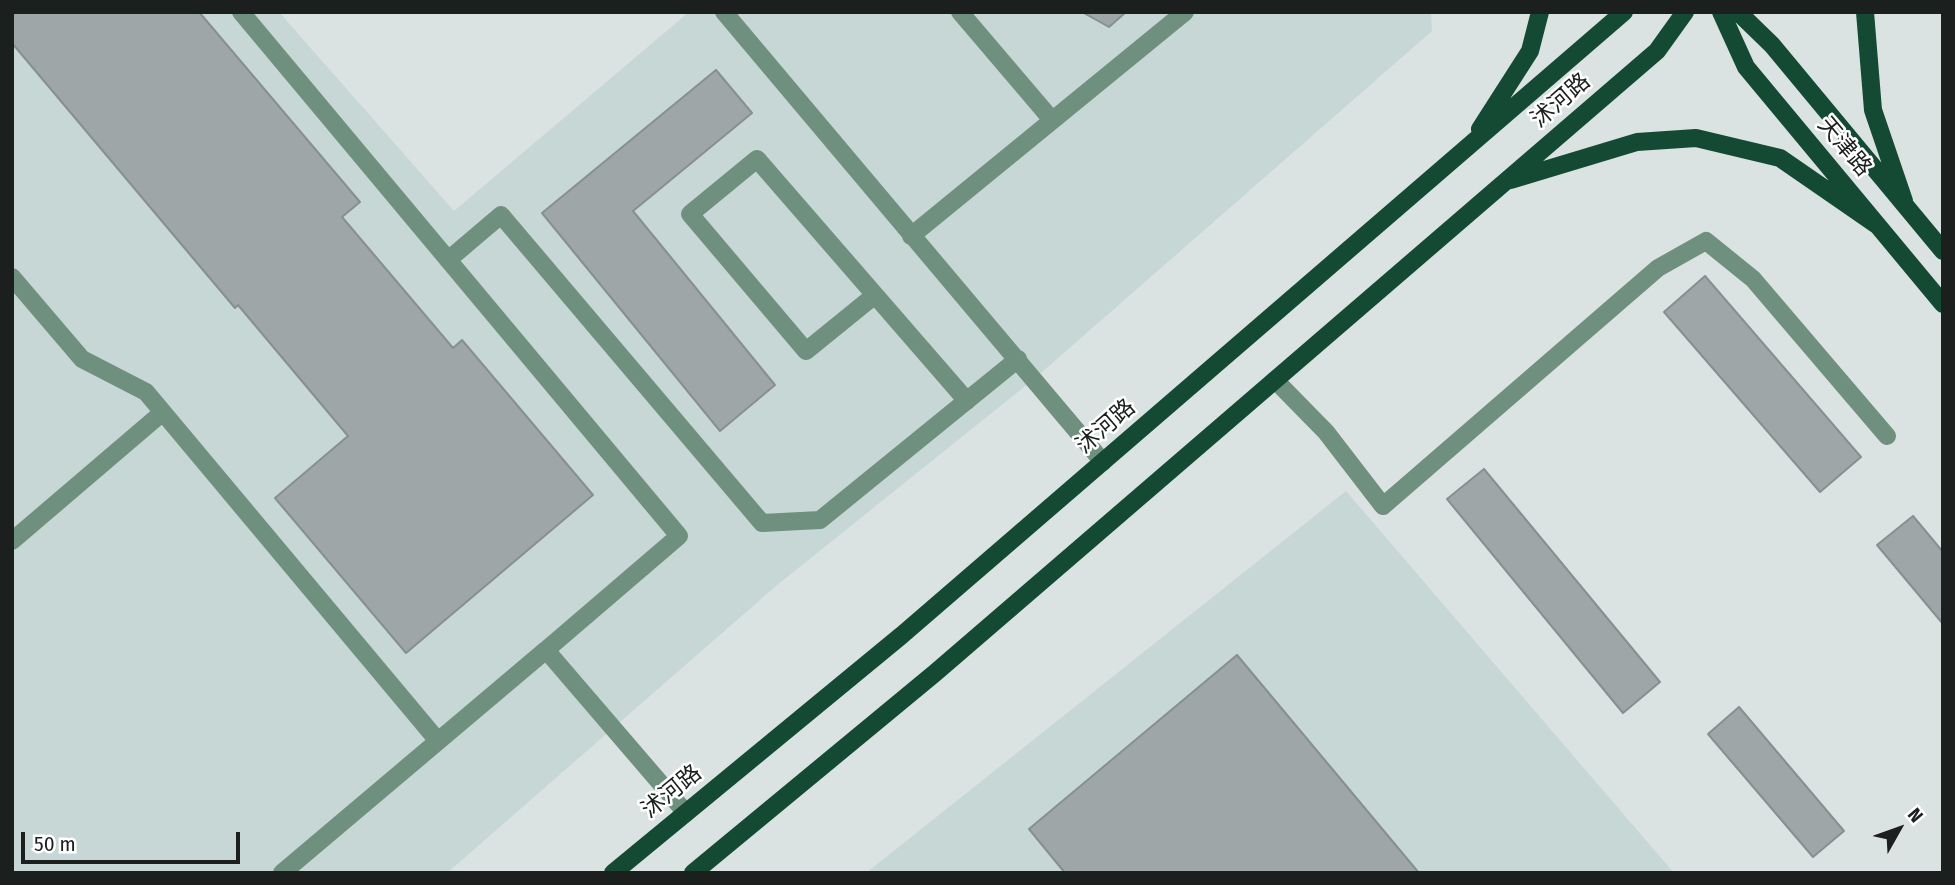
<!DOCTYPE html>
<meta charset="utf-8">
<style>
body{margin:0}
#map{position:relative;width:1955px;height:885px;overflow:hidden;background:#dae3e2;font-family:"Fira Sans Condensed",sans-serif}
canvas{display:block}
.frame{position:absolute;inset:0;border:14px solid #1b1f1e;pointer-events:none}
.north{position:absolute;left:1864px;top:794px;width:70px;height:70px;-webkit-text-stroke:5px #fff;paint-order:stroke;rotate:50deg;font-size:19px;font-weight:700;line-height:28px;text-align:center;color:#1b1f1e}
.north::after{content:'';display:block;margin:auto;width:24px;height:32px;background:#1b1f1e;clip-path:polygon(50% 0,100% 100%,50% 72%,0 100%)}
.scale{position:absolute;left:21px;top:832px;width:219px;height:32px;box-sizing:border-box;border:4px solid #1b1f1e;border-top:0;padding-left:9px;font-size:21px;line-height:24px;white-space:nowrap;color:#1b1f1e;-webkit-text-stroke:5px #fff;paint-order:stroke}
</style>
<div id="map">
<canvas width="1955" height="885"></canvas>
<div class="frame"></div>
<div class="north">N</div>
<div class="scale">50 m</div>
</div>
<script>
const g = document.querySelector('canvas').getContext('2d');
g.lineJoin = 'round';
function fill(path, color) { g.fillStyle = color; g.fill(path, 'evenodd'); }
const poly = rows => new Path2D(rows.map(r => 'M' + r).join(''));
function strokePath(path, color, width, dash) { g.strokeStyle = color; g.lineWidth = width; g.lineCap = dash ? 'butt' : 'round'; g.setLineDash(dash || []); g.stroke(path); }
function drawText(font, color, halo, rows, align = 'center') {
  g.font = font + ' "Fira Sans Condensed","Noto Sans SC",sans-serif'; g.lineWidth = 5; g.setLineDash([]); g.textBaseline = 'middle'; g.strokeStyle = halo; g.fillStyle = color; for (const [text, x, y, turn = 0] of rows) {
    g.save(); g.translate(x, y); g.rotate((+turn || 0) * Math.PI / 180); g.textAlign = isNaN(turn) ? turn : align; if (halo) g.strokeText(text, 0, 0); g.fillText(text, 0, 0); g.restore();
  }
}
const built = poly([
 [12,12,279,12,454,211,689,12,1431,12,1432,31,1034,379,776,586,447,873,12,873],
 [1346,491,1674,873,866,873]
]);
const building = poly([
 [12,12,199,12,360,202,342,217,453,348,462,340,593,495,406,653,275,498,348,436,238,305,235,308,12,43,12,12],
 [1082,12,1126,12,1109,27,1082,12],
 [716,70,752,113,633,211,775,385,720,431,542,213,716,70],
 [1705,276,1861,457,1820,492,1664,312,1705,276],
 [1484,469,1660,682,1623,713,1447,499,1484,469],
 [1913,516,1943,552,1943,624,1877,545,1913,516],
 [1237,655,1419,873,1065,873,1029,829,1237,655],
 [1739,707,1844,831,1813,857,1708,734,1739,707]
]);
const minor = poly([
 [241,12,679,536,546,650],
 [724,12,1103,462],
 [960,12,1052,120],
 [911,236,1185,12],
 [448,260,501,215,762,523,820,520,1018,359],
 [12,277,82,359,146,392,438,741],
 [875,295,806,351,690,214,757,159,967,401],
 [1275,380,1326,432,1383,506,1658,268,1706,241,1753,279,1887,436],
 [12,541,163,412],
 [282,873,546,650,686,813]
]);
const major = poly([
 [1721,12,1746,67,1943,304],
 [1738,12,1772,45,1943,251],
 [1865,12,1873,110,1904,201],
 [1480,129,1530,51,1540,12],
 [1511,180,1637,142,1696,138,1780,158,1877,225],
 [613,873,902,635,1624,12],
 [693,873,935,673,1657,51,1685,12]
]);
const streetNames = [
 ["沭河路",1561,101,-41],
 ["天津路",1844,147,50],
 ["沭河路",1106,427,-41],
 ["沭河路",672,792,-39]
];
fill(built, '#c6d7d5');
fill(building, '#9ea6a8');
strokePath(building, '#878f91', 2);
strokePath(minor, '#6f907f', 18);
strokePath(major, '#144a34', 18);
drawText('23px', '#1b1f1e', '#fff', streetNames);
</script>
